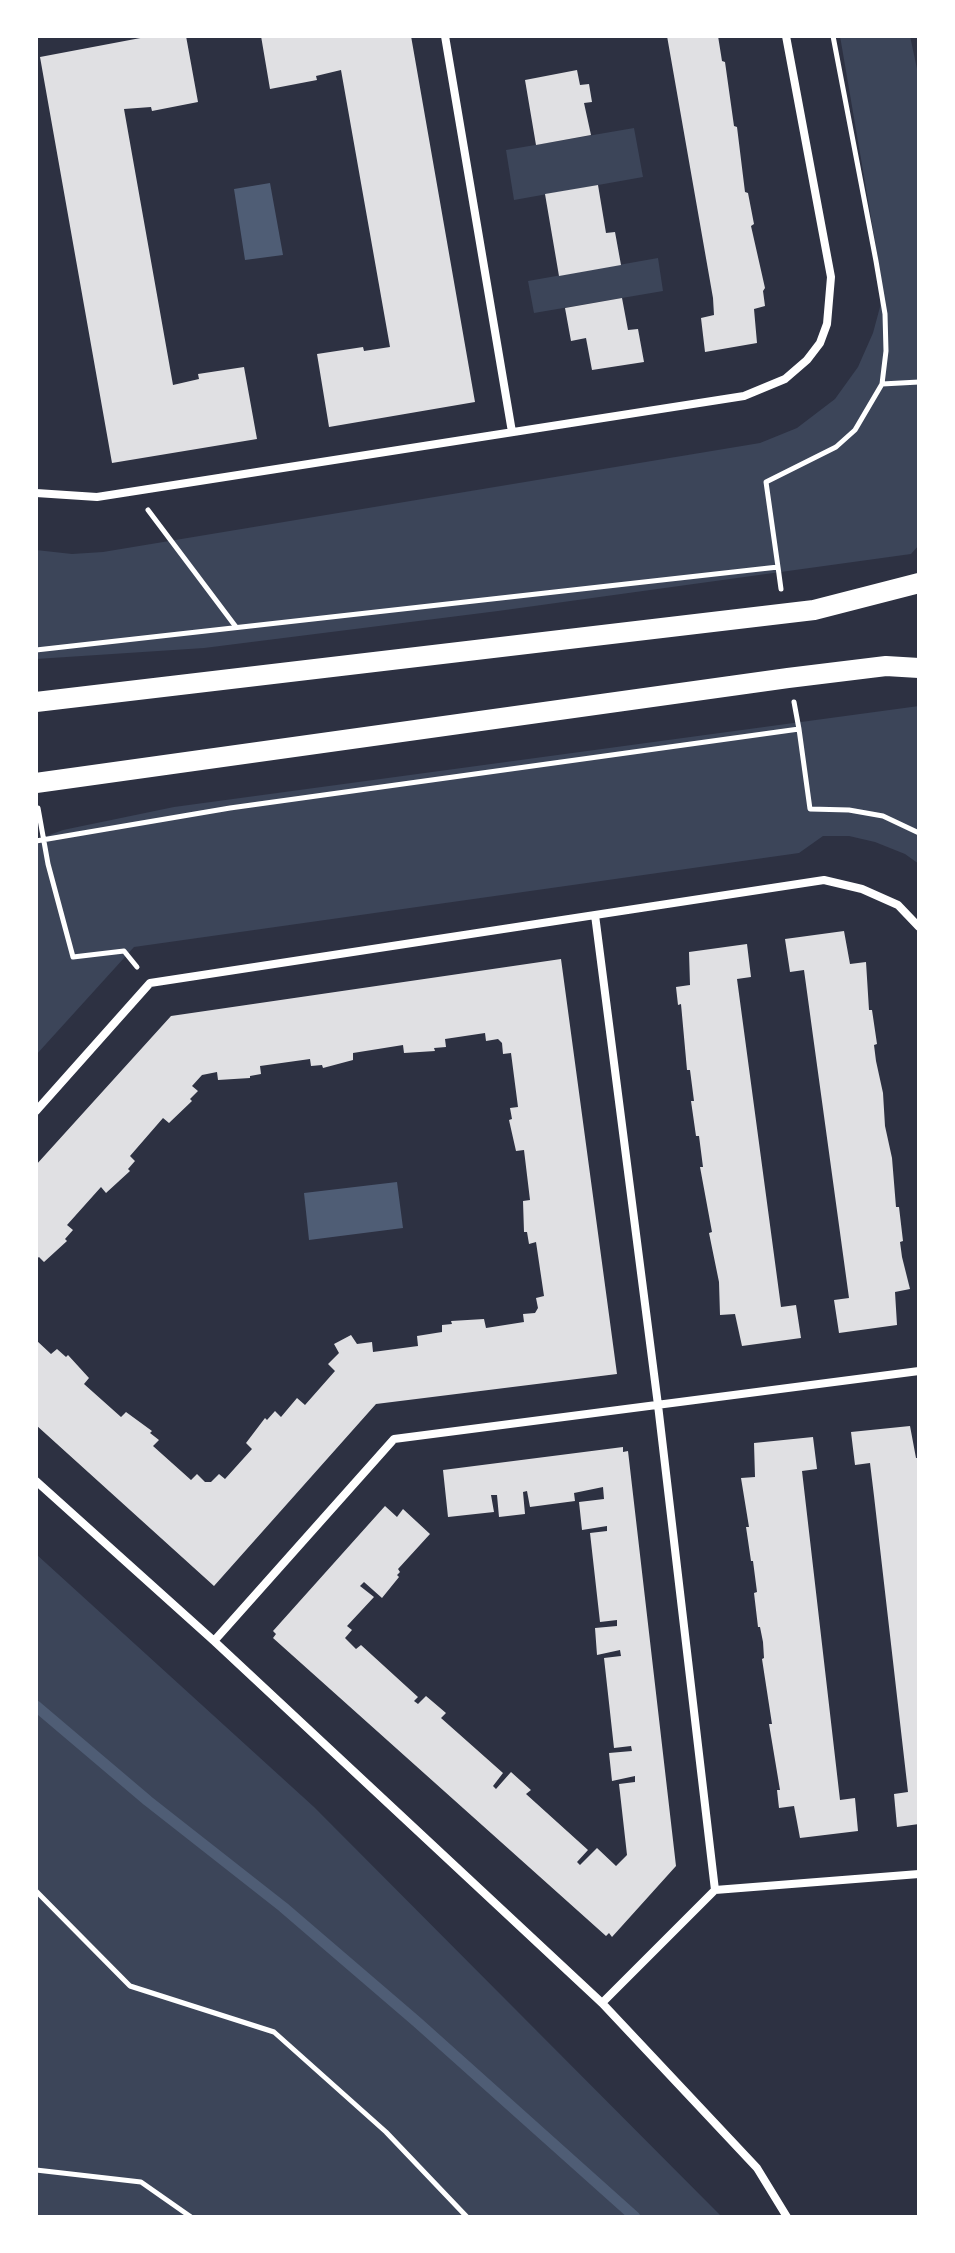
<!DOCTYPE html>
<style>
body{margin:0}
#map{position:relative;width:955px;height:2253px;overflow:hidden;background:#2d3142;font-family:"Archivo Narrow",sans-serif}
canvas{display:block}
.frame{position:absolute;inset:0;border:38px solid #fff;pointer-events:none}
</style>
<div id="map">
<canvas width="955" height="2253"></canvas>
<div class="frame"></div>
</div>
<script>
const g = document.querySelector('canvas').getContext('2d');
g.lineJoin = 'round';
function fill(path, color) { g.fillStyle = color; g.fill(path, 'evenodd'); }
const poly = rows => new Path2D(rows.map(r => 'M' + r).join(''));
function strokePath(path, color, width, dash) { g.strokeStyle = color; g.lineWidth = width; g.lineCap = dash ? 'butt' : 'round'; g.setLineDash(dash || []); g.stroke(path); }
const green = poly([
 [840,36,910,36,919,78,919,545,911,554,498,611,204,648,36,659,36,550,72,554,103,552,760,443,797,428,835,399,858,367,873,333,880,307,881,276],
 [634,128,643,177,514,200,506,150],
 [658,258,663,291,534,313,528,281],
 [919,706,919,864,905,854,875,842,849,836,823,836,799,853,134,947,36,1055,36,840,63,830,174,807],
 [36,1554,314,1807,722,2217,36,2217]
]);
const water = poly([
 [270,183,283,255,245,260,234,189],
 [397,1182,403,1228,309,1240,304,1193]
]);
const stream = poly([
 [36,1706,148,1801,283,1907,417,2022,635,2217]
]);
const building = poly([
 [151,36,186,36,198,102,152,111,151,107,124,109,173,385,199,379,198,374,244,367,257,439,112,463,40,57],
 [261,36,411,36,475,402,329,427,317,354,363,347,364,351,390,347,341,70,316,76,317,80,270,89],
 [667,36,718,36,722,61,725,62,734,126,737,127,745,192,748,193,754,224,751,226,765,288,763,291,765,306,754,309,757,343,705,352,701,318,714,315,713,298],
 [577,70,580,85,589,84,592,102,584,103,591,135,536,145,525,80],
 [598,185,606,233,615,232,621,265,559,276,545,194],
 [622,298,628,330,638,329,644,362,592,370,586,338,571,341,565,308],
 [844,931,850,964,866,962,869,1010,872,1010,877,1044,874,1045,876,1061,883,1093,885,1126,892,1158,896,1207,899,1207,903,1241,900,1242,902,1257,910,1289,895,1292,897,1325,839,1333,834,1300,849,1298,813,1036,804,970,790,972,785,939],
 [747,944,751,977,737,979,781,1307,796,1305,801,1338,742,1346,735,1314,720,1315,719,1282,709,1233,712,1232,700,1167,703,1167,699,1136,696,1136,691,1101,694,1101,690,1070,687,1070,681,1004,678,1005,676,987,690,985,689,952],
 [561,959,617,1374,376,1404,214,1586,36,1425,36,1340,51,1354,57,1349,66,1357,68,1355,89,1378,84,1384,121,1417,126,1412,152,1431,150,1433,159,1440,153,1446,191,1480,197,1474,205,1482,211,1482,219,1474,225,1479,252,1449,246,1443,265,1418,267,1420,275,1411,281,1417,297,1398,305,1405,335,1371,328,1364,339,1353,334,1344,351,1335,357,1344,372,1342,373,1352,418,1346,417,1336,442,1332,442,1325,452,1324,451,1321,484,1319,486,1328,524,1322,523,1314,535,1313,538,1308,536,1298,544,1296,536,1242,529,1244,527,1232,524,1232,523,1201,530,1200,524,1150,516,1151,509,1120,512,1119,510,1108,518,1107,511,1053,503,1054,502,1043,498,1039,486,1041,485,1033,445,1039,446,1047,434,1048,435,1051,404,1053,403,1045,353,1053,353,1060,323,1068,322,1065,311,1066,310,1059,260,1066,261,1074,250,1076,250,1078,218,1080,217,1072,202,1075,192,1086,198,1091,190,1099,192,1101,169,1123,163,1118,130,1156,135,1161,128,1169,130,1171,106,1193,101,1187,67,1225,73,1230,65,1239,67,1241,44,1262,39,1257,36,1259,36,1165,171,1016],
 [910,1426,916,1458,919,1458,919,1824,897,1827,894,1794,908,1792,874,1496,870,1463,855,1465,851,1432],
 [813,1437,817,1469,802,1471,840,1800,855,1798,858,1831,800,1838,794,1806,779,1808,777,1790,780,1790,769,1724,772,1724,762,1659,764,1658,763,1642,760,1627,758,1627,754,1593,757,1592,753,1561,751,1561,746,1527,749,1527,741,1478,755,1477,754,1443],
 [623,1447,623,1452,628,1451,676,1866,612,1937,609,1933,606,1936,273,1638,276,1634,273,1631,385,1506,397,1517,403,1509,430,1534,398,1569,400,1572,397,1575,399,1577,382,1598,364,1582,360,1586,374,1597,347,1626,352,1630,345,1638,356,1649,361,1645,418,1697,414,1701,418,1704,426,1696,446,1713,441,1718,503,1773,493,1786,496,1789,511,1772,531,1790,526,1794,588,1850,577,1862,580,1865,597,1848,616,1866,627,1855,619,1784,635,1782,635,1776,612,1781,609,1753,632,1751,631,1746,614,1748,604,1658,621,1656,620,1650,597,1655,595,1628,617,1626,617,1620,600,1622,590,1533,607,1531,607,1526,582,1530,579,1502,604,1499,603,1487,574,1493,575,1501,530,1507,527,1491,523,1492,525,1514,499,1517,497,1495,491,1495,494,1512,448,1517,443,1470]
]);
const path = poly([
 [882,384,919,382],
 [148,510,236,627],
 [778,567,781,589],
 [36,650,778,567,766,482,836,447,855,430,882,384,886,351,885,314,876,261,833,36],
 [794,702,799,729],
 [38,808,48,864,73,957,124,951,137,967],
 [36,841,230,808,799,729,810,809,849,810,883,816,919,833],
 [36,1891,130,1986,274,2032,386,2132,467,2217],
 [36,2170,141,2182,191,2217]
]);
const minor = poly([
 [445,36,512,432],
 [36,493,97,497,744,396,785,379,807,360,820,343,827,324,831,277,786,36],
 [595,915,658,1405,715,1890],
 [36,1111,150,983,824,880,862,889,898,905,919,927],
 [36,1481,214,1641,602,2003,757,2168,787,2217],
 [214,1641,394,1439,919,1371],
 [602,2003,715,1890,919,1874]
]);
const primary = poly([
 [36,702,814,610,919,583],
 [36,783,788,678,886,666,919,668]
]);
fill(green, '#3c4559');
fill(water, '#4f5d75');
strokePath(stream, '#4f5d75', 11);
fill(building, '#e0e0e3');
strokePath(path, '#fff', 5);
strokePath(minor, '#fff', 8);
strokePath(primary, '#fff', 20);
</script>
